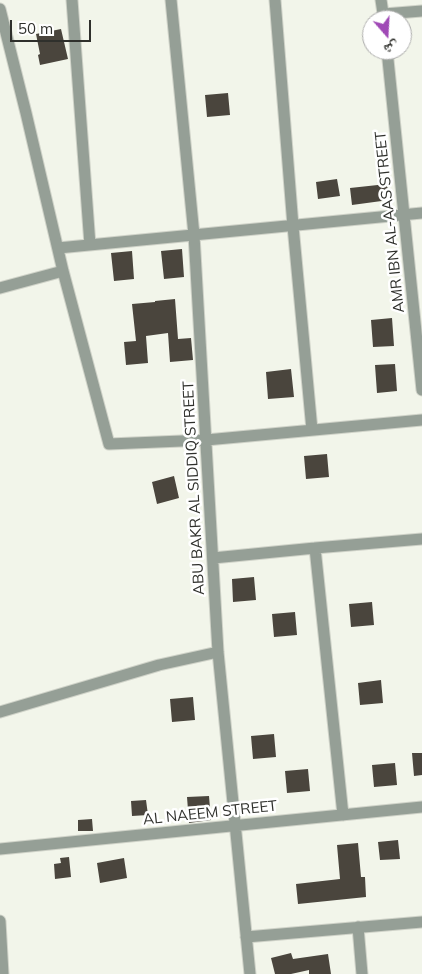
<!DOCTYPE html>
<meta charset="utf-8">
<style>
body{margin:0}
#map{position:relative;width:422px;height:974px;overflow:hidden;background:#f2f5ea;font-family:Mulish,"Noto Naskh Arabic",sans-serif}
canvas{display:block}
.north{position:absolute;left:362px;top:10px;width:50px;height:50px;box-sizing:border-box;background:#fff;border:1px solid #acacab;border-radius:50%;rotate:161deg;font-size:14px;font-weight:700;line-height:20px;text-align:center;color:#2f302c}
.north::after{content:'';display:block;margin:auto;width:18px;height:22px;background:#a049b6;clip-path:polygon(50% 0,100% 100%,50% 72%,0 100%)}
.scale{position:absolute;left:10px;top:20px;width:81px;height:22px;box-sizing:border-box;border:2px solid #2f302c;border-top:0;padding-left:6px;font-size:15px;line-height:18px;white-space:nowrap;color:#2f302c;-webkit-text-stroke:4px #fff;paint-order:stroke}
</style>
<div id="map">
<canvas width="422" height="974"></canvas>
<div class="north">ش</div>
<div class="scale">50 m</div>
</div>
<script>
const g = document.querySelector('canvas').getContext('2d');
g.lineJoin = 'round';
function fill(path, color) { g.fillStyle = color; g.fill(path, 'evenodd'); }
const poly = rows => new Path2D(rows.map(r => 'M' + r).join(''));
function strokePath(path, color, width, dash) { g.strokeStyle = color; g.lineWidth = width; g.lineCap = dash ? 'butt' : 'round'; g.setLineDash(dash || []); g.stroke(path); }
function drawText(font, color, halo, rows, align = 'center') {
  g.font = font + ' Mulish,sans-serif'; g.lineWidth = 5; g.setLineDash([]); g.textBaseline = 'middle'; g.strokeStyle = halo; g.fillStyle = color; for (const [text, x, y, turn = 0] of rows) {
    g.save(); g.translate(x, y); g.rotate((+turn || 0) * Math.PI / 180); g.textAlign = isNaN(turn) ? turn : align; if (halo) g.strokeText(text, 0, 0); g.fillText(text, 0, 0); g.restore();
  }
}
const building = poly([
 [61,29,68,59,40,65,38,55,40,54,36,34],
 [228,93,230,115,207,117,205,95],
 [337,179,340,196,318,199,316,182],
 [387,184,389,200,352,205,350,188],
 [182,249,184,277,164,279,161,251],
 [132,251,134,279,114,281,111,253],
 [175,299,178,339,191,338,193,360,170,362,168,333,146,336,148,363,126,365,124,342,136,341,132,304,155,302,155,301],
 [392,318,394,346,373,347,371,320],
 [395,364,397,391,377,393,375,365],
 [291,369,294,397,268,399,266,372],
 [327,454,329,477,306,479,304,456],
 [174,476,179,498,157,504,152,482],
 [254,577,256,600,233,602,232,579],
 [372,602,374,625,351,627,349,604],
 [295,612,297,635,274,637,272,614],
 [381,680,383,703,360,705,358,683],
 [193,697,195,720,172,722,170,699],
 [274,734,276,757,253,759,251,736],
 [412,753,422,753,422,775,414,776],
 [395,763,397,785,374,787,372,765],
 [308,769,310,791,287,793,285,771],
 [209,796,211,820,189,823,187,797],
 [146,800,148,815,132,816,131,801],
 [92,819,93,831,78,831,78,820],
 [398,840,400,859,380,860,378,842],
 [358,843,361,877,365,877,366,897,298,904,296,884,340,879,337,845],
 [69,857,71,877,55,879,54,864,61,863,60,858],
 [124,858,127,878,100,883,97,863],
 [291,953,293,959,328,954,331,974,309,974,309,970,291,974,275,974,271,958]
]);
const minor = poly([
 [72,0,90,245],
 [171,0,194,235,218,652,250,974],
 [275,0,293,226,312,430],
 [381,0,384,20],
 [0,9,26,113,63,271,109,444,206,440,422,420],
 [384,20,384,14,422,11],
 [387,50,422,390],
 [58,248,422,213],
 [0,288,63,271],
 [315,548,343,815],
 [213,558,315,548,422,539],
 [0,712,159,665,218,652],
 [0,849,422,807],
 [0,921,3,974],
 [358,927,362,974],
 [246,937,422,922]
]);
const streetNames = [
 ["AMR IBN AL-AAS STREET",390,222,-96],
 ["ABU BAKR AL SIDDIQ STREET",194,488,-93],
 ["AL NAEEM STREET",210,813,-6]
];
fill(building, '#4a453d');
strokePath(minor, '#cfd2c8', 13);
strokePath(minor, '#959f96', 11);
drawText('15px', '#2f302c', '#fff', streetNames);
</script>
